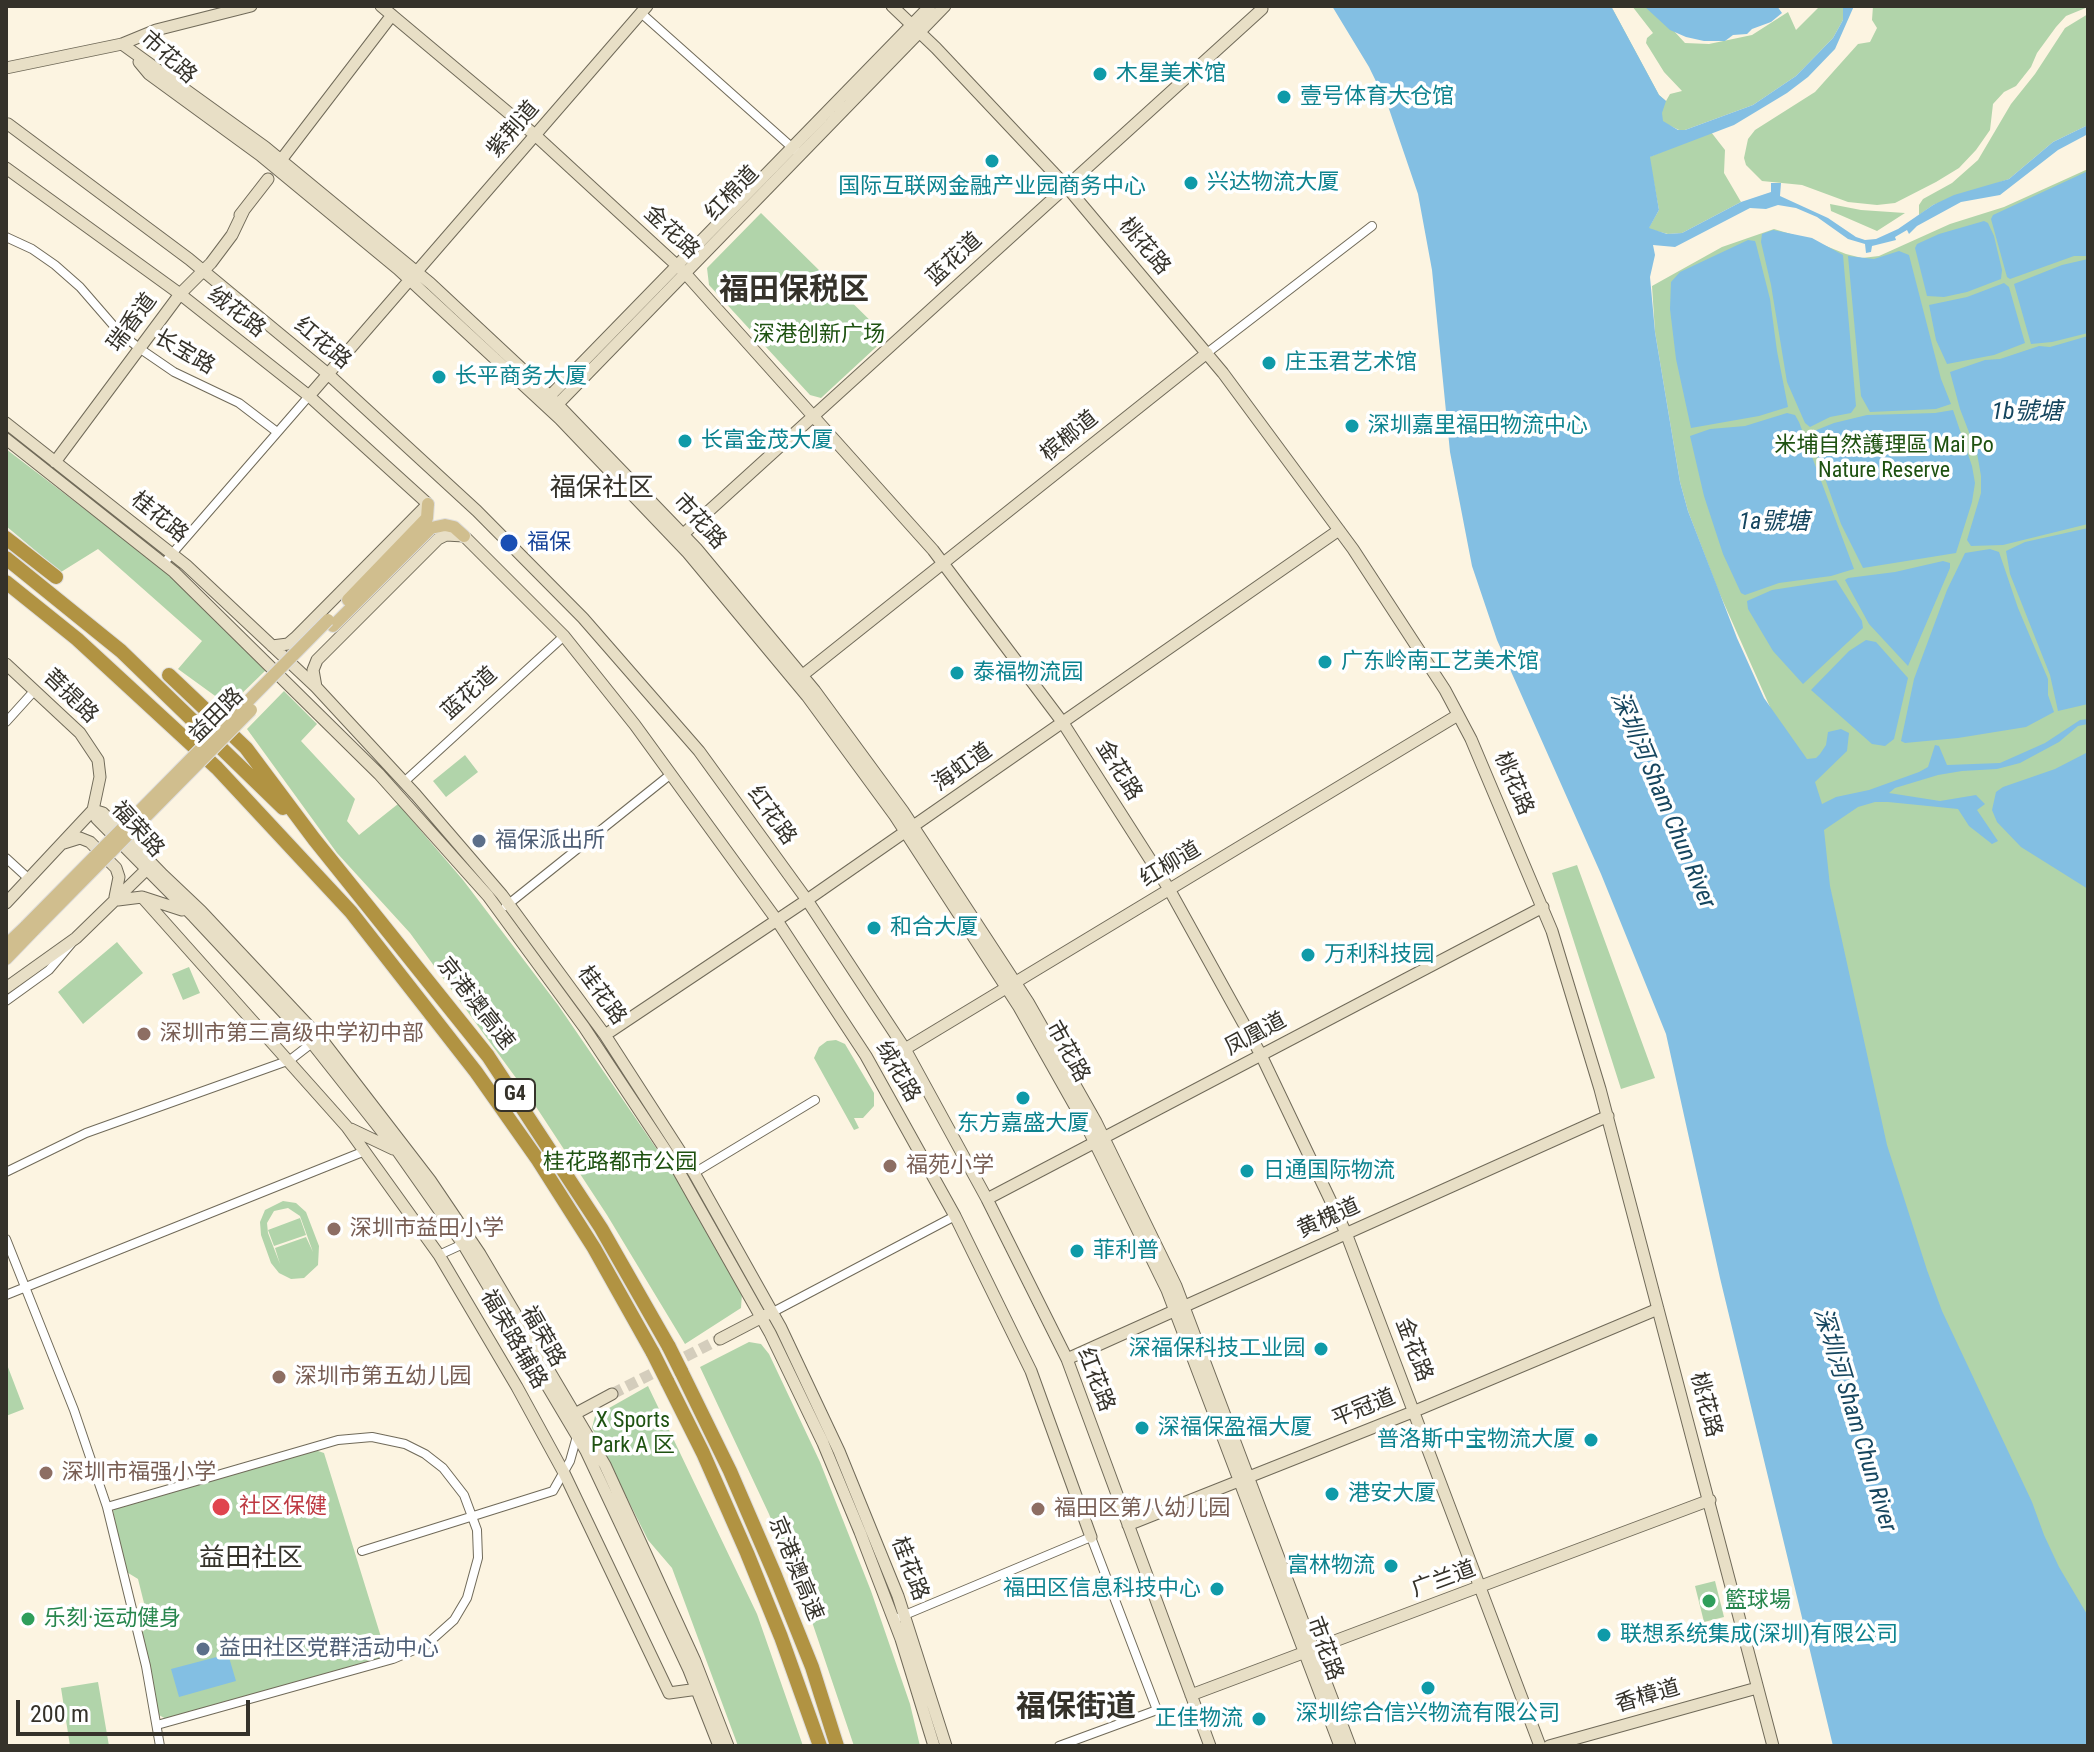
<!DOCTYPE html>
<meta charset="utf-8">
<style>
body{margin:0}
#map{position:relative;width:2094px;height:1752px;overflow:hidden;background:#fcf4e1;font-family:"Roboto Condensed",sans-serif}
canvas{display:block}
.frame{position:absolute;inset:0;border:8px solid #35322a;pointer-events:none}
.scale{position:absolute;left:16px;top:1700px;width:234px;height:36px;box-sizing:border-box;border:4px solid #35322a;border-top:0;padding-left:10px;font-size:24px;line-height:28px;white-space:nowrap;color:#35322a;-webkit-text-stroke:6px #fff;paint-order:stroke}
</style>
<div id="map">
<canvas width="2094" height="1752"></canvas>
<div class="frame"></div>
<div class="scale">200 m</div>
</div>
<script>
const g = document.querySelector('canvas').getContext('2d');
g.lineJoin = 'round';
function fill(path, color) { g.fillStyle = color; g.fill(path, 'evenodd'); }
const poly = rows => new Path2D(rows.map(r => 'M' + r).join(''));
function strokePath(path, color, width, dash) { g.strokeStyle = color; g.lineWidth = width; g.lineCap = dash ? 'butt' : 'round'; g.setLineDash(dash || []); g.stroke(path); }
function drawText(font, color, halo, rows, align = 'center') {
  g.font = font + ' "Roboto Condensed","Noto Sans SC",sans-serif'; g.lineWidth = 7; g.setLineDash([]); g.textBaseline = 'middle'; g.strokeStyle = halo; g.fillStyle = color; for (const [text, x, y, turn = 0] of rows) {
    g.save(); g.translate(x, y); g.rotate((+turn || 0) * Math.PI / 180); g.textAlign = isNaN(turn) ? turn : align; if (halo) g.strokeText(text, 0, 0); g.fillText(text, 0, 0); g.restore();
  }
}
const green = poly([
 [1611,6,1659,95,1666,101,1670,94,1682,91,1664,72,1646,43,1647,38,1653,33,1632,6,1651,6,1685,43,1709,44,1752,35,1788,12,1796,30,1820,6,1843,6,1845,10,1843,20,1833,38,1796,76,1753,105,1685,130,1679,130,1662,122],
 [1873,6,2088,6,2088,7,2066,16,2056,27,2037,53,2031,67,2016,86,2004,92,1993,104,1990,130,1976,150,1959,168,1936,182,1895,203,1877,205,1848,202,1802,185,1762,181,1746,165,1744,158,1748,139,1755,130,1815,92,1858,44,1870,42,1877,28,1872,20],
 [2088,14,2088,125,2053,142,2009,179,1933,205,1919,215,1919,205,1923,199,1952,183,1978,160,2011,104,2035,74,2065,28],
 [1711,132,1725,150,1724,173,1741,202,1682,233,1668,234,1648,229,1659,210,1649,157],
 [2088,169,2088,1745,1995,1555,1770,707,1718,590,1688,511,1680,482,1655,332,1652,286,1722,247,1774,229,1811,240,1846,254,1862,258,1879,256,1950,224,2004,207],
 [1830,204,1861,210,1905,213,1877,231,1831,211],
 [761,213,887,337,821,398,810,395,709,285,707,268],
 [6,449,158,565,267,669,229,706,178,669,202,641,98,549,61,572,6,526],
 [284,691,317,724,301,741,355,799,347,821,359,835,398,804,463,880,558,1005,680,1183,742,1293,741,1308,685,1344,607,1215,527,1093,410,933,337,853,247,729],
 [465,755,478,772,446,797,433,781],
 [1577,865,1655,1078,1621,1089,1552,873],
 [117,942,143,973,83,1024,58,992],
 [189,967,200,993,183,1000,172,974],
 [836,1040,845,1044,874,1093,874,1106,863,1118,854,1118,859,1128,854,1130,814,1058,819,1047,827,1041],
 [283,1201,296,1203,306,1212,319,1246,318,1265,304,1278,291,1279,279,1273,271,1263,261,1235,260,1222,265,1210],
 [288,1208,300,1216,313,1252,306,1237,275,1248,280,1264,268,1233,267,1223,274,1211],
 [300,1218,306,1235,274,1246,268,1230],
 [749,1342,761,1344,769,1354,820,1462,871,1591,910,1704,920,1746,854,1746,808,1610,769,1514,700,1367],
 [6,1362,24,1409,6,1416],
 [648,1386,757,1614,803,1746,738,1746,672,1568,648,1540,592,1428,595,1416],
 [312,1449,324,1453,385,1650,381,1659,168,1720,157,1714,141,1634,149,1625,148,1619,138,1579,125,1571,113,1511,117,1505],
 [1715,1581,1724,1617,1704,1622,1695,1586],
 [98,1682,109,1746,70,1746,61,1688]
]);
const water = poly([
 [1332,6,1611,6,1659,95,1666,101,1662,113,1663,121,1678,130,1685,130,1753,105,1796,76,1833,38,1843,20,1843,6,1854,6,1835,49,1808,77,1787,93,1734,125,1650,157,1659,210,1649,228,1667,234,1682,233,1741,202,1771,192,1771,183,1781,183,1780,196,1828,218,1856,237,1865,240,1876,239,1898,229,1933,205,1954,195,2009,179,2053,142,2088,125,2088,134,2058,150,2000,195,1961,202,1917,226,1909,234,1907,230,1895,237,1896,240,1872,246,1871,252,1866,253,1865,244,1848,239,1817,217,1796,208,1778,205,1766,209,1750,208,1675,247,1653,245,1655,255,1650,277,1655,332,1680,482,1688,511,1737,638,1764,698,1807,759,1816,758,1820,754,1826,745,1828,732,1841,729,1849,733,1847,751,1815,782,1822,804,1836,797,1869,790,1919,772,1928,767,1935,745,1939,746,1947,765,2000,763,2045,743,2080,720,2088,719,2088,724,2078,726,2059,742,2020,763,1997,769,1962,771,1938,775,1895,788,1889,793,1940,801,1976,795,1985,804,1977,810,1998,841,1992,844,1969,826,1958,809,1888,802,1875,802,1858,807,1824,830,1830,886,1887,1145,1927,1270,1942,1311,2032,1502,2044,1535,2059,1567,2088,1616,2088,1746,1833,1746,1720,1278,1666,1034,1601,874,1497,640,1472,566,1450,452,1432,270,1418,194,1388,106,1369,67],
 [1644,6,1777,6,1782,13,1771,22,1752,29,1747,34,1733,35,1725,41,1704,41,1686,37,1670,30],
 [2088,171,2088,256,2074,256,2010,279,2007,277,1991,219,1993,215],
 [1984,221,1988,223,1994,236,2002,270,2001,279,1967,292,1944,297,1927,296,1915,248,1917,244,1939,234],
 [1773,230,1812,238,1843,255,1856,406,1851,413,1830,417,1810,427,1805,423,1787,382,1771,285,1761,242,1762,234],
 [1748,240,1755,241,1756,244,1770,299,1777,351,1788,407,1759,416,1691,428,1676,359,1670,309,1671,282,1680,272],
 [1899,251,1909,255,1941,379,1951,404,1936,409,1870,412,1861,396,1848,256,1874,259],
 [2088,259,2088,333,2052,342,2031,344,2014,284,2062,265],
 [2004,283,2009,287,2025,343,1994,355,1947,364,1936,340,1929,305,1967,297],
 [2088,336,2088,524,2003,545,1971,546,1967,540,1981,493,1981,476,1977,453,1960,409,1950,372,1985,360,2000,359,2039,346,2050,347],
 [1953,410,1972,466,1975,483,1972,502,1956,553,1863,568,1841,524,1809,433,1834,423,1867,415,1935,413],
 [1787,413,1795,415,1799,422,1854,569,1831,576,1779,583,1745,595,1741,593,1723,554,1704,496,1690,436,1710,429,1745,426],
 [2088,528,2088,704,2058,711,2050,675,2010,574,2006,551,2025,542],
 [1990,549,1999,552,2018,608,2048,679,2048,695,2054,712,2026,727,1958,738,1905,743,1901,741,1914,679,1947,590,1965,553],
 [1943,561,1950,563,1950,568,1908,666,1869,624,1845,580,1848,578,1895,572],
 [1836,580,1862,621,1863,628,1803,684,1773,651,1748,609,1747,601,1772,590],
 [1866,640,1876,642,1908,678,1894,739,1885,746,1872,744,1811,690,1849,651],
 [2088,752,2088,889,2021,847,1997,822,1992,810,1996,792,2003,787,2055,769],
 [228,1654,236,1681,179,1697,171,1669]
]);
const secondaryTunnel = poly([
 [612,1394,720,1339]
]);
const street = poly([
 [641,13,796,151],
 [6,237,32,249,55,265,80,287,119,332,139,348,174,372,239,403,277,432],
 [1207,353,1372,226],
 [164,563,309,396],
 [6,722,35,690],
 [404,782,564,636],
 [6,858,29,879],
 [506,906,671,774],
 [6,1001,49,970,71,944],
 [6,1172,86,1133,290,1060,312,1043],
 [694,1173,815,1100],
 [6,1239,74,1410,107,1507,146,1666,160,1746],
 [439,1255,463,1244],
 [6,1295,365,1151],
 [773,1312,955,1216],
 [107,1507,338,1440,372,1437,405,1444,425,1454,443,1468,464,1495,477,1530,478,1558,467,1598,454,1620,426,1645,393,1659,157,1725],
 [362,1551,553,1491,570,1461,577,1436],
 [900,1617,1091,1537,1157,1710,1059,1746]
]);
const secondary = poly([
 [381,6,535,135,684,272,933,550,1063,723,1169,889,1261,1055,1346,1233,1540,1746],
 [892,6,936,48,1066,186,1223,373,1353,549,1445,690,1471,739,1552,931,1600,1089,1773,1746],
 [122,44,265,147,430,283,535,381,696,548,815,691,903,811,1028,1002,1096,1122,1176,1286,1350,1746],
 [139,62,149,74,260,155,398,269,560,419,688,553,807,696,895,816,1019,1007,1089,1131,1167,1290,1340,1746],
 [6,68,122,44,156,30,251,6],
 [6,126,8,124,189,259,328,374,477,511,583,618,699,751,807,900,905,1049,987,1199,1067,1359,1210,1746],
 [278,164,392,15],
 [6,168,180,294,309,396,428,504,295,638,288,644,272,646],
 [240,215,268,179],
 [309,396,647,6],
 [545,401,930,6],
 [555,407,945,6],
 [6,423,186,565,316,687,416,795,502,895,605,1035,694,1173,781,1328,839,1451,898,1596,946,1746],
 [6,439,174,572,379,774,488,896,584,1027,674,1163,770,1333,823,1443,860,1532,901,1639,934,1746],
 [55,462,180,294,211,263,232,235,244,210],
 [679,538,1262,9],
 [6,664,80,733,98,760,100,777,93,810,6,903],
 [799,678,1207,353],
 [316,687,313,670,317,660,438,539,446,535,464,536,564,636,635,725,776,919,866,1056,955,1216,1031,1371,1091,1537],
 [93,810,103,813,163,875,201,911,323,1041,430,1180,480,1254,605,1465,695,1661,728,1746],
 [93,810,97,819,194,917,312,1043,399,1153,463,1244,586,1451,689,1670,719,1746],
 [64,843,80,838,90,842,116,868,119,877,115,897],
 [142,897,347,1127,439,1255,517,1387,564,1473,669,1693,698,1689],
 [118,900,142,897,182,910],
 [6,988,76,938,149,867],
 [605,1035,807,900,1339,530],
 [905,1049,1458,715],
 [351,1129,393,1149],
 [987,1199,1543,907],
 [720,1339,766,1315],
 [1067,1359,1608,1116],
 [571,1416,612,1394],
 [1128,1525,1415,1411,1658,1309],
 [1191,1695,1710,1500],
 [1549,1746,1757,1688]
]);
const primary = poly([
 [348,600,427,518,428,504],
 [333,626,431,528,445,525,454,527,464,536],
 [6,945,26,926],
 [6,959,34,930]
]);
const highway = poly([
 [6,538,56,577],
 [6,558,121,651,283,808],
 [6,582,77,639,217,768,351,912,476,1072,538,1160,594,1248,653,1353],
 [169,675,246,748,314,839,488,1056,601,1228,669,1347],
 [681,1371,730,1471,775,1575,812,1667,837,1746],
 [667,1381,703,1453,747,1553,781,1637,820,1746]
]);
const primaryBridge = poly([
 [26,926,328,620],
 [34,930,251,710]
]);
const highwayBridge = poly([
 [669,1347,681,1371],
 [653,1353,667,1381]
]);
const markers = [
 [1100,74,8,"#0f9aa8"],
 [1284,97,8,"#0f9aa8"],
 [992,161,8,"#0f9aa8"],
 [1191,183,8,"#0f9aa8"],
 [1269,363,8,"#0f9aa8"],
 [439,377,8,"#0f9aa8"],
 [1352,426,8,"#0f9aa8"],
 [685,441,8,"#0f9aa8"],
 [509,543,10,"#1a4fb4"],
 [1325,662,8,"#0f9aa8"],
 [957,673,8,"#0f9aa8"],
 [479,841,8,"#5c6f8a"],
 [874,928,8,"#0f9aa8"],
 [1308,955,8,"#0f9aa8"],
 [144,1034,8,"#8d6e63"],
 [1023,1098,8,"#0f9aa8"],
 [890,1166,8,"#8d6e63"],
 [1247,1171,8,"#0f9aa8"],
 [334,1229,8,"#8d6e63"],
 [1077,1251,8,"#0f9aa8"],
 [1321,1349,8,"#0f9aa8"],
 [279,1377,8,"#8d6e63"],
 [1142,1428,8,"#0f9aa8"],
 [1591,1440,8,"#0f9aa8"],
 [46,1473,8,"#8d6e63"],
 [1332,1494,8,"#0f9aa8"],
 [221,1507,10,"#e0444e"],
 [1038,1509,8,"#8d6e63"],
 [1391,1566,8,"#0f9aa8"],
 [1217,1589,8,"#0f9aa8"],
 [1709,1601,8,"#2e9e5b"],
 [28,1619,8,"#2e9e5b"],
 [1604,1635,8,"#0f9aa8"],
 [203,1649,8,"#5c6f8a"],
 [1428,1688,8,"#0f9aa8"],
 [1259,1719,8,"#0f9aa8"]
];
const shields = [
 [515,1095,40]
];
const shieldNames = [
 ["G4",515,1095]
];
const streetNames = [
 ["市花路",168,58,42],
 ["紫荆道",514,130,-49],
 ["红棉道",733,194,-46],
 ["金花路",671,233,43],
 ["桃花路",1144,247,50],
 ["蓝花道",955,260,-43],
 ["绒花路",236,313,38],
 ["瑞香道",133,323,-53],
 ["红花路",322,344,40],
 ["长宝路",184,353,30],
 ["槟榔道",1070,437,-39],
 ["桂花路",159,518,39],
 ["市花路",699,522,48],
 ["蓝花道",470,694,-42],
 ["菩提路",70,697,44],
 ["益田路",217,716,-45],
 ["海虹道",963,768,-35],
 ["金花路",1118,771,58],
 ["桃花路",1513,784,67],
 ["红花路",771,816,54],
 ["福荣路",137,830,48],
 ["红柳道",1171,865,-31],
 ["桂花路",601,996,54],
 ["京港澳高速",475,1004,52],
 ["凤凰道",1256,1035,-28],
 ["市花路",1067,1052,61],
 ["绒花路",897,1072,60],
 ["黄槐道",1329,1219,-24],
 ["福荣路",542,1337,60],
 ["福荣路辅路",513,1340,60],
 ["金花路",1413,1350,69],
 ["红花路",1095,1380,69],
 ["桃花路",1705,1405,75],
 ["平冠道",1364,1409,-22],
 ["京港澳高速",795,1569,68],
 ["桂花路",909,1569,69],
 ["广兰道",1444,1580,-20],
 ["市花路",1324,1649,70],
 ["香樟道",1648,1697,-16]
];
const cultureNames = [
 ["木星美术馆",1116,74],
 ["壹号体育大仓馆",1300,97],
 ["兴达物流大厦",1207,183],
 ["国际互联网金融产业园商务中心",992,187,"center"],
 ["庄玉君艺术馆",1285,363],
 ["长平商务大厦",455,377],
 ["深圳嘉里福田物流中心",1368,426],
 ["长富金茂大厦",701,441],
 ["广东岭南工艺美术馆",1341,662],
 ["泰福物流园",973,673],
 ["和合大厦",890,928],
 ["万利科技园",1324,955],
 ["东方嘉盛大厦",1023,1124,"center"],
 ["日通国际物流",1263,1171],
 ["菲利普",1093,1251],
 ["深福保科技工业园",1305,1349,"right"],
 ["深福保盈福大厦",1158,1428],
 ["普洛斯中宝物流大厦",1575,1440,"right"],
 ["港安大厦",1348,1494],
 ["富林物流",1375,1566,"right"],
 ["福田区信息科技中心",1201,1589,"right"],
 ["联想系统集成(深圳)有限公司",1620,1635],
 ["深圳综合信兴物流有限公司",1428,1714,"center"],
 ["正佳物流",1243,1719,"right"]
];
const parkNames = [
 ["深港创新广场",819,335],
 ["米埔自然護理區 Mai Po",1884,446],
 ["Nature Reserve",1884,471],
 ["桂花路都市公园",620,1163],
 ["X Sports",633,1421],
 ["Park A 区",633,1446]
];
const transitNames = [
 ["福保",527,543]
];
const serviceNames = [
 ["福保派出所",495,841],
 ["益田社区党群活动中心",219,1649]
];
const educationNames = [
 ["深圳市第三高级中学初中部",160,1034],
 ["福苑小学",906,1166],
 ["深圳市益田小学",350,1229],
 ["深圳市第五幼儿园",295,1377],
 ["深圳市福强小学",62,1473],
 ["福田区第八幼儿园",1054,1509]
];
const healthNames = [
 ["社区保健",239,1507]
];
const leisureNames = [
 ["籃球場",1725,1601],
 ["乐刻·运动健身",44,1619]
];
const waterNames = [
 ["1b號塘",2027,413],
 ["1a號塘",1774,523],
 ["深圳河 Sham Chun River",1662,800,67],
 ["深圳河 Sham Chun River",1854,1420,73]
];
const quarterNames = [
 ["福保社区",602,489],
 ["益田社区",251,1559]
];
const districtNames = [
 ["福田保税区",794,291],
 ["福保街道",1076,1708]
];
fill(green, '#b1d4aa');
fill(water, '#83bfe3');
strokePath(secondaryTunnel, '#d4cdbc', 11, [11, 5.5]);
strokePath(street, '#706a59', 10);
strokePath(secondary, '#706a59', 13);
strokePath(primary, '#dfdedd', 14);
strokePath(highway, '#dfdedd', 16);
strokePath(street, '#fff', 8);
strokePath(secondary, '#e8dfc6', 11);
strokePath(primary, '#d0be8e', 12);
strokePath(highway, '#b19342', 14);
strokePath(primaryBridge, '#dfdedd', 14, []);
strokePath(highwayBridge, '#dfdedd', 16, []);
strokePath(primaryBridge, '#d0be8e', 12);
strokePath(highwayBridge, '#b19342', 14);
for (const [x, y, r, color] of markers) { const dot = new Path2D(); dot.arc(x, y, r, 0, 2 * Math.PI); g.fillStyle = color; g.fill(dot); strokePath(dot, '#fff', 3); }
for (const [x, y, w] of shields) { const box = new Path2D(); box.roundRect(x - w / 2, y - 16, w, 32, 6); g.fillStyle = '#fff'; g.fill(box); strokePath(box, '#35322a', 2); }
drawText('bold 20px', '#35322a', null, shieldNames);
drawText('22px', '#35322a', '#fff', streetNames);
drawText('22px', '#0d838f', '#fff', cultureNames, 'left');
drawText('22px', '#1e5211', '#fff', parkNames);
drawText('22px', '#164399', '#fff', transitNames, 'left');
drawText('22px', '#4e5e75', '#fff', serviceNames, 'left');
drawText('22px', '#785e54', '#fff', educationNames, 'left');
drawText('22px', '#be3a42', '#fff', healthNames, 'left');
drawText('22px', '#27864d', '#fff', leisureNames, 'left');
drawText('italic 24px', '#16465f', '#fff', waterNames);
drawText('26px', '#35322a', '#fff', quarterNames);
drawText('bold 30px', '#35322a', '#fff', districtNames);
</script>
